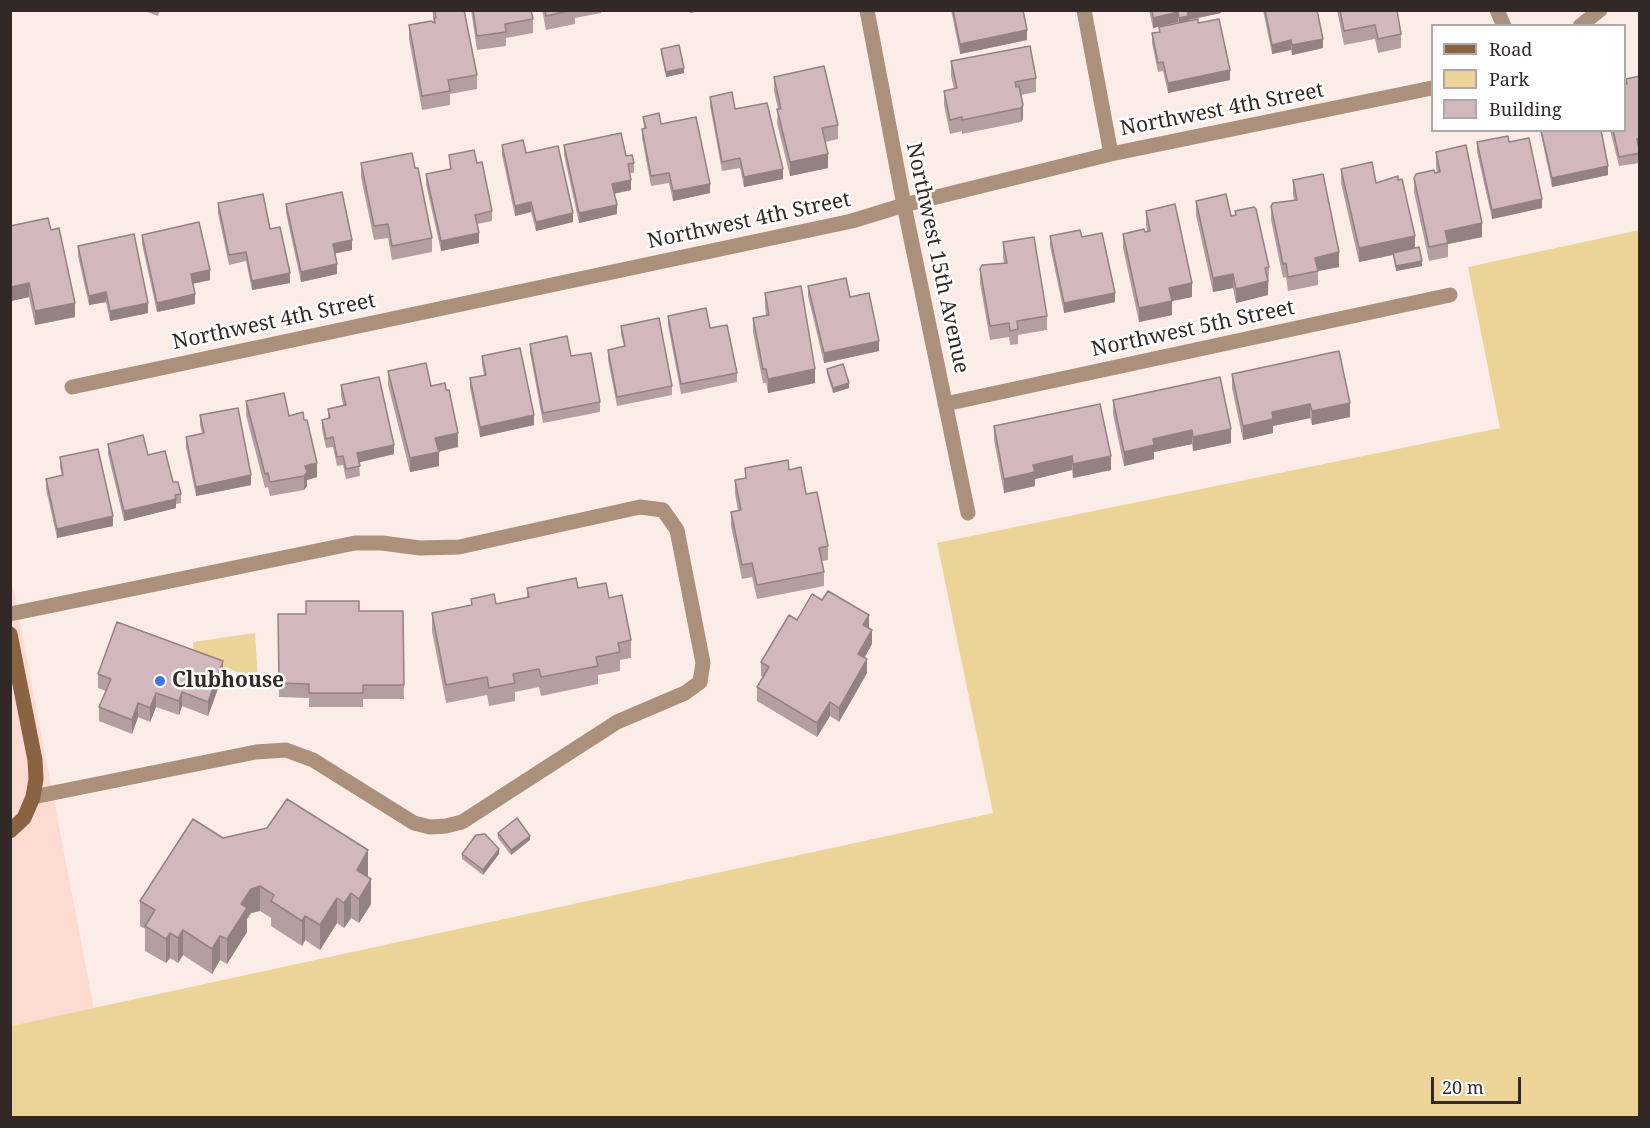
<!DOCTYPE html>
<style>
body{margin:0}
#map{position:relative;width:1650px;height:1128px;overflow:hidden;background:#fcece8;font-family:"Noto Serif",serif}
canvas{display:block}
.frame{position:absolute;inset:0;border:12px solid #322926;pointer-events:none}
.legend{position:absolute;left:1431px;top:24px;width:195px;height:108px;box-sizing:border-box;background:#fff;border:2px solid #ada9a8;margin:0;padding:8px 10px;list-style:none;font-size:18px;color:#322926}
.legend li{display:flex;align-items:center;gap:12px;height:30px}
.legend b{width:30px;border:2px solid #ada9a8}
.scale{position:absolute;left:1431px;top:1077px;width:90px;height:27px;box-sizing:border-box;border:3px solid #322926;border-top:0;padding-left:8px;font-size:18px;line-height:21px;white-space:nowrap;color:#322926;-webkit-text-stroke:4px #fff;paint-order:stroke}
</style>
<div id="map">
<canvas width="1650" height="1128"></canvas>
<div class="frame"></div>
<ul class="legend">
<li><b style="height:8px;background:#896342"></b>Road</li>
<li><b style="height:16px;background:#ecd499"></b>Park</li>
<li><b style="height:16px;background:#d2b8bc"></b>Building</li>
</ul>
<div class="scale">20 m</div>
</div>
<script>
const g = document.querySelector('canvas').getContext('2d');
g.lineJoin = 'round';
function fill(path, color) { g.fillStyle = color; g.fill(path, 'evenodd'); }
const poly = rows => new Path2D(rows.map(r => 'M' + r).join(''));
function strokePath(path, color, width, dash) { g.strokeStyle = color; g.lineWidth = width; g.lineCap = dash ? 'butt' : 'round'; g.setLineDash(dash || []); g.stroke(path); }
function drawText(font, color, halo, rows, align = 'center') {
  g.font = font + ' "Noto Serif",serif'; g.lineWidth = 5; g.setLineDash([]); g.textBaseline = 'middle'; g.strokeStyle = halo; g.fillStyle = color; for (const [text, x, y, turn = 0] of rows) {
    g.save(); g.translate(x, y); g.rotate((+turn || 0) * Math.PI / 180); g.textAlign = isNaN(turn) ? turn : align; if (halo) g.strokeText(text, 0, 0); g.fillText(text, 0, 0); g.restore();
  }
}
const built = poly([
 [10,571,94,1009,11,1026,10,1026]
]);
const green = poly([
 [1639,230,1639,1117,11,1117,11,1026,993,813,937,543,1500,428,1468,267],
 [255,633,258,680,194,655,193,642]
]);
const lane = poly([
 [10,614,355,543,382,543,420,548,459,547,640,507,663,510,677,530,703,663,700,682,685,693,617,722,462,822,446,826,430,827,414,823,313,760,286,750,256,752,33,797]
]);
const street = poly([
 [867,10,904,205,968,513],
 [1084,10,1111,154],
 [1497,10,1504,26],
 [1580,26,1600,10],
 [72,387,852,221,904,205,1111,154,1432,88],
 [945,404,1450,295]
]);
const secondary = poly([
 [10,634,35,760,36,779,33,797,24,818,10,831]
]);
const wall = poly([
 [145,10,160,10,158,16,145,11],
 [432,10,464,10,477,75,477,89,450,94,450,105,422,110,409,39,409,25,434,22],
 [471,10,531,10,533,19,533,33,506,38,506,46,477,50],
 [542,10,601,10,601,13,575,18,575,24,546,30],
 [689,10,707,10,690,13],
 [951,10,1023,10,1027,40,960,54],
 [1149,10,1221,10,1221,13,1188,20,1198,23,1230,80,1168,93,1163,71,1158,72,1152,43,1152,33,1159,32,1159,27,1178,23,1178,22,1153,28],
 [1263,10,1317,10,1323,48,1292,55,1291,50,1272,54],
 [1337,10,1397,10,1401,34,1401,48,1378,53,1375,39,1344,45],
 [661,49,684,73,666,77,661,54],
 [951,61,1036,78,1036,92,1021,95,1023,119,1021,122,962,134,962,131,950,134,944,105,944,91,954,89,951,76],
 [1640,76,1640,163,1619,166,1610,130,1624,130,1626,79],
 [774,77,838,125,838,139,825,142,828,168,790,176,777,123,778,109,774,91],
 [710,97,735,109,783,179,744,187,740,168,722,171,710,106],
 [643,117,661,124,710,193,673,201,669,183,651,186,642,138,642,129,644,128],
 [1540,130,1601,130,1608,175,1552,187],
 [1477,142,1509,142,1542,208,1492,219,1477,152],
 [502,145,526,153,573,222,536,231,531,212,515,216,502,155],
 [564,145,626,156,634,163,634,173,630,173,631,190,614,194,617,214,579,223,564,155],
 [1436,152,1482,237,1448,244,1448,257,1429,261,1414,192,1414,178,1437,173,1436,166],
 [449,155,477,163,492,211,492,221,477,224,479,243,441,251,426,184,426,174,450,170],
 [361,163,415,168,432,238,432,252,392,260,388,238,374,240,361,177],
 [1341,169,1376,183,1415,248,1422,266,1396,271,1393,255,1359,262,1341,183],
 [1293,180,1339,267,1318,271,1318,285,1288,291,1286,277,1283,278,1271,220,1271,206,1294,201,1293,194],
 [1196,201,1231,216,1235,215,1235,211,1269,267,1268,295,1236,303,1233,288,1213,292,1196,215],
 [218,203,270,229,290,283,252,290,246,261,229,265,218,213],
 [286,204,352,250,335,253,337,274,301,282,286,213],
 [1146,211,1192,297,1172,301,1172,315,1139,322,1123,248,1123,234,1147,232,1146,225],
 [10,226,51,230,75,317,35,325,29,297,11,301,10,297],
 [142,235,210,280,193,284,195,304,157,312,142,244],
 [1050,236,1082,237,1115,302,1064,313,1050,246],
 [1003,242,1047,316,1047,330,1018,335,1018,344,1010,345,1009,337,990,340,980,283,980,269,1004,264,1003,256],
 [78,246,148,313,110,321,106,302,89,305,78,256],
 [808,286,850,297,879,351,824,363,808,296],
 [765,293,815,383,768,393,766,383,763,383,753,332,753,318,766,315,765,307],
 [668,316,710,328,737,373,737,382,681,394,668,325],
 [621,326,672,386,672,395,617,406,608,360,608,350,624,346,621,335],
 [530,344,571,356,600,402,600,412,543,423,530,353],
 [482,356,534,425,480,437,470,388,470,378,484,375,482,365],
 [827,369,849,388,833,393,827,374],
 [388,371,431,386,458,447,438,452,439,466,410,472,388,385],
 [1232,374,1350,417,1312,425,1310,418,1273,426,1273,433,1243,440,1232,388],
 [341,385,394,454,359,462,360,476,346,479,343,465,337,466,333,447,326,448,322,429,322,420,328,418,328,409,343,405,341,395],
 [1113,400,1231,443,1193,451,1192,444,1154,452,1154,459,1124,466,1113,414],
 [246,401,289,416,317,477,307,480,307,486,304,490,270,496,268,487,265,488,246,415],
 [200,415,251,485,196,496,186,447,186,437,202,433,200,425],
 [994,426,1111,470,1073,478,1072,470,1035,479,1035,486,1004,493,994,440],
 [108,444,148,455,173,482,181,494,181,503,176,504,176,508,124,521,108,454],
 [60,457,113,526,57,538,46,489,46,479,62,476,60,467],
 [745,468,789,470,806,494,828,546,828,560,822,561,824,572,824,586,757,599,752,577,742,579,731,526,731,512,738,511,735,494,735,480,745,478],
 [527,588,578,588,609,598,631,640,631,658,620,660,620,671,598,675,598,684,541,696,539,687,515,692,515,701,489,706,487,695,446,703,432,631,432,613,471,606,471,599,496,604,527,598],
 [822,600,869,628,872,644,865,657,867,673,839,722,830,716,817,737,757,701,757,687,763,677,761,676,761,662,797,620],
 [359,611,403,611,404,699,363,699,363,707,309,707,309,698,279,697,278,614,306,614],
 [98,674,223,675,208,716,182,706,179,715,156,707,150,722,138,717,132,734,99,721,99,707,106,691,98,688],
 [498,833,530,840,511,855,498,838],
 [223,838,368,875,367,876,371,904,359,923,351,918,344,928,337,923,320,950,305,940,302,946,271,926,271,918,260,911,251,913,247,919,247,932,227,964,220,960,212,974,183,955,178,963,170,958,166,963,145,951,145,929,140,926,140,901],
 [462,854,499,854,483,875,462,859]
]);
const shadedWall = poly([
 [1187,10,1221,10,1221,13,1188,20,1188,25,1179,28,1179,18],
 [1178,12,1178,22,1153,28,1153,18],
 [1027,30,1027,40,960,54,960,44],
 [1323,39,1323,48,1292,55,1292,45],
 [1291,40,1291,50,1272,54,1272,45],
 [684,68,684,73,666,77,666,72],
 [1230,70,1230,80,1168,93,1168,83],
 [1023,105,1023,119,1021,122,1021,108],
 [828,154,828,168,790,176,790,162],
 [1608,166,1608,175,1552,187,1552,178],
 [783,169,783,179,744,187,744,177],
 [631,180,631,190,612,194,612,184],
 [710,184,710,193,673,201,673,191],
 [1542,199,1542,208,1492,219,1492,210],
 [531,202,531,212,515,216,515,206],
 [617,205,617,214,579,223,579,213],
 [573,213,573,222,536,231,536,222],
 [1482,223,1482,237,1448,244,1445,231],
 [479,233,479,243,441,251,441,241],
 [1415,236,1415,250,1359,262,1359,248],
 [352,240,352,250,333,254,333,244],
 [1339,252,1339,267,1318,271,1315,258],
 [1422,261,1422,266,1396,271,1396,266],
 [337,264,337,274,301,282,301,272],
 [210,270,210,280,191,284,191,274],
 [290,273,290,283,252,290,252,281],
 [1233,274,1233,288,1213,292,1213,278],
 [1268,281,1268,295,1236,303,1236,289],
 [29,283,29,297,11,301,11,287],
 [1192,283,1192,297,1172,301,1172,315,1139,322,1139,308,1169,288],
 [106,292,106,302,89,305,89,296],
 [1115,293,1115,302,1064,313,1064,303],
 [195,294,195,304,157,312,157,303],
 [75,303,75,317,35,325,35,311],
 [148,303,148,313,110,321,110,311],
 [879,341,879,351,824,363,824,353],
 [815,369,815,383,768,393,768,379],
 [849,383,849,388,833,393,833,388],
 [1350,403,1350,417,1312,425,1312,411],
 [1310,404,1310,418,1273,426,1273,433,1243,440,1243,426,1272,412],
 [534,415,534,425,480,437,480,427],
 [1231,429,1231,443,1193,451,1193,437],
 [1192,430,1192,444,1154,452,1154,459,1124,466,1124,452,1153,439],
 [458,433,458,447,435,452,435,438],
 [394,445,394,454,357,463,357,453],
 [439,452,439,466,410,472,410,458],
 [1072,456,1072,470,1035,479,1035,486,1004,493,1004,479,1033,465],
 [1111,456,1111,470,1073,478,1073,464],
 [317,463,317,477,307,480,307,486,304,490,304,476,305,466],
 [251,475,251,485,196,496,196,487],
 [176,499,176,508,124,521,124,511],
 [113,516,113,526,57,538,57,529],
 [869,615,869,629,863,625],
 [872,630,872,644,858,668,858,654],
 [867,659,867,673,839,722,839,708],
 [223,661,223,675,208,716,208,702],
 [182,692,182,706,179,715,179,701],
 [156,693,156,707,150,722,150,708],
 [830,702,830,716,817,737,817,723],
 [138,703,138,717,132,734,132,720],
 [530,836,530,840,511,855,511,850],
 [499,849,499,854,483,875,483,870],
 [368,850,368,875,357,895,357,870],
 [371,879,371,904,359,923,359,899],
 [260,886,260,911,251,913,247,919,247,932,227,964,227,939,241,904,251,889],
 [351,893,351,918,344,928,344,903],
 [337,898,337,923,320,950,320,925],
 [305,916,305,940,302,946,302,921],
 [183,930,183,955,178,963,178,938],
 [170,933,170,958,166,963,166,939],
 [220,936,220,960,212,974,212,949]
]);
const building = poly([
 [435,10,464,10,477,75,448,80,450,91,422,96,409,25,431,21,435,23,434,18,436,18,435,10],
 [473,10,531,10,533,19,505,24,506,32,477,36,473,10],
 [545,10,573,10,546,16,545,10],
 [953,10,1023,10,1027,30,960,44,953,10],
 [1152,10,1187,10,1188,16,1179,18,1178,12,1153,18,1152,10],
 [1265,10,1317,10,1323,39,1292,45,1291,40,1272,45,1265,10],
 [1340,10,1397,10,1401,34,1378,39,1375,25,1344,31,1340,10],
 [1198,19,1198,23,1219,19,1230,70,1168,83,1163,62,1158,63,1152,33,1160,32,1159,27,1198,19],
 [679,45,684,68,666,72,661,49,679,45],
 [1030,46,1036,78,1015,82,1016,87,1019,86,1023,105,1021,108,962,120,962,117,950,120,944,91,957,88,951,61,1030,46],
 [824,66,838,125,822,128,828,154,790,162,777,109,781,109,774,77,824,66],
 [1640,76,1640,138,1637,139,1640,153,1619,157,1613,130,1624,130,1624,85,1627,84,1626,79,1640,76],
 [732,92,735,109,767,103,783,169,744,177,740,158,722,162,710,97,732,92],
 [659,113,661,124,696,117,710,184,673,191,669,173,651,176,642,129,646,128,643,117,659,113],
 [1541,130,1601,130,1608,166,1552,178,1541,130],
 [621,133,626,156,632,155,634,163,628,164,631,180,612,184,617,205,579,213,564,145,621,133],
 [1508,136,1509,142,1529,138,1542,199,1492,210,1477,142,1508,136],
 [523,140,526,153,558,146,573,213,536,222,531,202,515,206,502,145,523,140],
 [1466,145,1482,223,1445,231,1448,243,1429,247,1414,178,1416,174,1434,170,1435,173,1440,172,1436,152,1466,145],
 [474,150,477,163,482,162,492,211,475,215,479,233,441,241,426,174,451,169,449,155,474,150],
 [412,153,415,168,418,168,432,238,392,246,388,224,374,226,361,163,412,153],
 [1372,162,1376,183,1398,176,1398,180,1402,179,1415,236,1359,248,1341,169,1372,162],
 [1323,174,1339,252,1315,258,1318,271,1288,277,1286,263,1283,264,1271,206,1273,203,1297,200,1293,180,1323,174],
 [342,192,352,240,333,244,337,264,301,272,286,204,342,192],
 [263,194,270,229,280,227,290,273,252,281,246,252,229,255,218,203,263,194],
 [1226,194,1231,216,1236,215,1235,211,1254,207,1256,209,1269,267,1265,268,1268,281,1236,289,1233,274,1213,278,1196,201,1226,194],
 [1175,204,1192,283,1169,288,1172,301,1139,308,1123,234,1144,229,1145,232,1150,231,1146,211,1175,204],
 [48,218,51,230,59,228,75,303,35,311,29,283,11,287,10,283,10,226,48,218],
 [199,222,210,270,191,274,195,294,157,303,142,235,199,222],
 [1080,230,1082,237,1102,233,1115,293,1064,303,1050,236,1080,230],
 [134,234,148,303,110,311,106,292,89,296,78,246,134,234],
 [1034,237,1047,316,1017,321,1018,329,1010,331,1009,323,990,326,980,269,982,265,1007,263,1003,242,1034,237],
 [1419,247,1422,261,1396,266,1393,253,1419,247],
 [846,278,850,297,869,293,879,341,824,353,808,286,846,278],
 [801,286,815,369,768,379,766,369,763,369,753,318,769,315,765,293,801,286],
 [706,308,710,328,727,325,737,373,681,384,668,316,706,308],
 [659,318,672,386,617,397,608,350,625,346,621,326,659,318],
 [567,336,571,356,591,353,600,402,543,413,530,344,567,336],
 [520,348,534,415,480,427,470,378,486,375,482,356,520,348],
 [1339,351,1350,403,1312,411,1310,404,1272,412,1273,419,1243,426,1232,374,1339,351],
 [426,363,431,386,445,383,446,390,449,390,458,433,435,438,439,452,410,458,388,371,426,363],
 [843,364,849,383,833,388,827,369,843,364],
 [379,377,394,445,357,453,360,466,346,469,343,456,337,457,333,437,326,439,322,420,330,418,328,409,346,405,341,385,379,377],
 [1220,377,1231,429,1193,437,1192,430,1153,439,1154,445,1124,452,1113,400,1220,377],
 [284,393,289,416,303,412,304,420,307,420,317,463,305,466,307,472,304,476,270,482,268,473,265,474,246,401,284,393],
 [1100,404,1111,456,1073,464,1072,456,1033,465,1035,472,1004,479,994,426,1100,404],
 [238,408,251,475,196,487,186,437,204,433,200,415,238,408],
 [143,435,148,455,165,451,173,482,178,482,181,494,175,495,176,499,124,511,108,444,143,435],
 [98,449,113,516,57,529,46,479,63,475,60,457,98,449],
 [788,460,789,470,801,467,806,494,817,492,828,546,819,548,824,572,757,585,752,563,742,565,731,512,741,510,735,480,746,478,745,468,788,460],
 [576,578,578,588,606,583,609,598,622,595,631,640,618,643,620,652,596,657,598,666,541,677,539,669,513,674,515,683,489,688,487,677,446,685,432,613,472,605,471,599,494,594,496,604,529,597,527,588,576,578],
 [828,591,869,615,863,625,872,630,858,654,867,659,839,708,830,702,817,723,757,687,769,667,761,662,789,615,797,620,812,594,822,600,828,591],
 [306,601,359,601,359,611,403,611,404,685,363,685,363,693,309,693,309,684,279,683,278,614,306,614,306,601],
 [117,622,223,661,208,702,182,692,179,701,156,693,150,708,138,703,132,720,99,707,111,679,98,674,117,622],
 [287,799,368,850,357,870,371,879,359,899,351,893,344,903,337,898,320,925,305,916,302,921,271,901,274,895,260,886,251,889,241,904,247,908,227,939,220,936,212,949,183,930,178,938,170,933,166,939,145,926,155,910,140,901,193,819,223,838,267,828,287,799],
 [517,818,530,836,511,850,498,833,517,818],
 [485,834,499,849,483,870,462,854,476,835,485,834]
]);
const markers = [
 [160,681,6,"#4174e5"]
];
const streetNames = [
 ["Northwest 4th Street",1222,110,-11],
 ["Northwest 4th Street",749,221,-12],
 ["Northwest 15th Avenue",937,258,78],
 ["Northwest 4th Street",274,322,-12],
 ["Northwest 5th Street",1193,329,-12]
];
const poiNames = [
 ["Clubhouse",172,681]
];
fill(built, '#fddbd2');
fill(green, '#ecd499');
strokePath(lane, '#ab917b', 15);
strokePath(street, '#ab917b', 15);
strokePath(secondary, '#896342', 15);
fill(wall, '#b59ea2');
fill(shadedWall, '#938184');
fill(building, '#d2b8bc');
strokePath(building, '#938184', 1.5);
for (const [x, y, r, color] of markers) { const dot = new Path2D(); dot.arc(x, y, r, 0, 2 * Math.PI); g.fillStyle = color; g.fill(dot); strokePath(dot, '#fff', 2); }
drawText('21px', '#322926', '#fff', streetNames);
drawText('bold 21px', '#322926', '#fff', poiNames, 'left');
</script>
